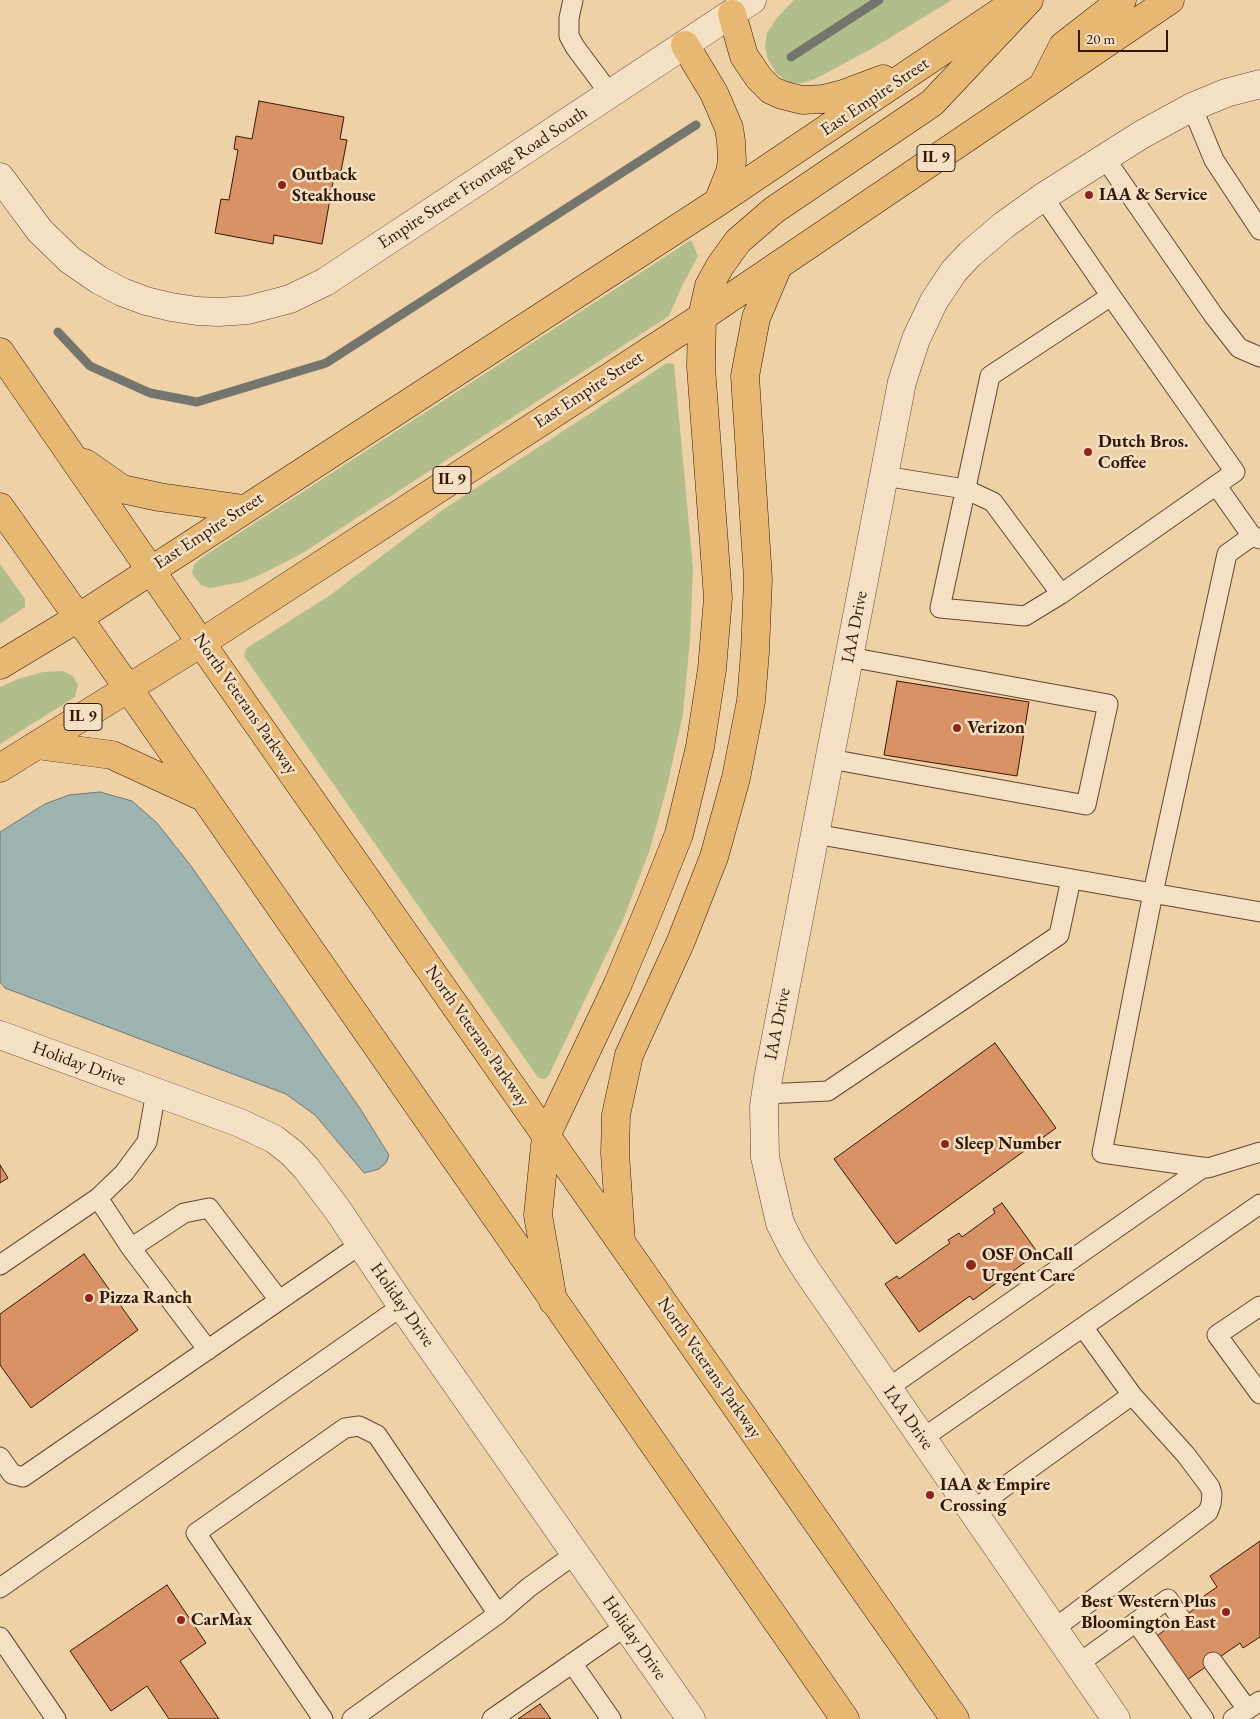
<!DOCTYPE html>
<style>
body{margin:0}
#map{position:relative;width:1260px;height:1719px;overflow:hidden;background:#eed1a6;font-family:"EB Garamond",serif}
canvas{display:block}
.scale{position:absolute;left:1078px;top:30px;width:90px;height:22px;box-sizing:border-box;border:2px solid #351705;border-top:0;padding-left:6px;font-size:15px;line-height:18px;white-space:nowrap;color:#351705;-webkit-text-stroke:4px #f4e1c5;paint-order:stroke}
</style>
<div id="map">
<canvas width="1260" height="1719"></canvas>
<div class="scale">20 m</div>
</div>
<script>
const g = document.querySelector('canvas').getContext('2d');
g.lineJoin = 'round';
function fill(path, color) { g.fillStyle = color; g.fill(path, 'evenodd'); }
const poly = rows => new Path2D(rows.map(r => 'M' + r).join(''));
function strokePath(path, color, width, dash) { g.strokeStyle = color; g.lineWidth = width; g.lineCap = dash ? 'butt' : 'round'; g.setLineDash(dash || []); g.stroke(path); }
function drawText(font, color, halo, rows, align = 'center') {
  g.font = font + ' "EB Garamond",serif'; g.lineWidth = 5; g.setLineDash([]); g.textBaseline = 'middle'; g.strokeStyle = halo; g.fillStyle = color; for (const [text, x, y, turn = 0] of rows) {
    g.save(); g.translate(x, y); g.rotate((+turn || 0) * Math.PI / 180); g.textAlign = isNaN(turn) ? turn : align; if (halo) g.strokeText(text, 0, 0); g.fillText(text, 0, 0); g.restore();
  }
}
const green = poly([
 [794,0,952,0,873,48,815,79,802,83,789,83,776,73,767,57,765,46,767,33,776,19],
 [691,240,698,256,682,286,669,316,301,554,260,575,242,582,210,588,201,585,196,579,192,573,194,565,204,556],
 [667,363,674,364,693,568,690,640,683,714,667,787,650,849,623,920,549,1075,545,1079,541,1079,537,1076,244,656,245,652,247,648,329,596,441,511],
 [0,564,25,599,25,607,0,624],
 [63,671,73,676,78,685,75,697,0,744,0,687,18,679,43,672]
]);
const water = poly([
 [100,792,132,801,157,823,191,866,361,1110,389,1155,386,1163,379,1169,364,1173,315,1115,286,1094,5,988,0,982,0,832,45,804,69,795,100,792]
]);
const stream = poly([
 [791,57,879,0],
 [58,332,90,366,150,393,197,402,326,363,696,125]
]);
const building = poly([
 [259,101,344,117,340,139,347,140,341,171,335,171,322,244,274,235,273,244,215,233,221,199,229,200,238,150,234,149,236,136,252,139,259,101],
 [897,681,1029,702,1017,776,884,755,897,681],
 [995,1043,1056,1128,896,1244,834,1159,995,1043],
 [0,1165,8,1178,0,1183,0,1165],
 [1002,1203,1038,1253,973,1300,970,1296,919,1332,885,1284,897,1276,899,1279,950,1243,948,1240,959,1233,962,1237,995,1213,993,1209,1002,1203],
 [84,1254,138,1330,31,1408,0,1365,0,1314,84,1254],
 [1260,1541,1260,1637,1243,1648,1240,1643,1184,1682,1154,1638,1201,1604,1204,1596,1217,1587,1210,1576,1260,1541],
 [167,1585,206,1643,180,1661,219,1719,169,1719,147,1686,111,1711,70,1651,167,1585],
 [540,1704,551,1719,518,1719,540,1704]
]);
const service = poly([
 [573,0,569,18,569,36,575,47,610,94],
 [1192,107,1214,160,1260,230],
 [1104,157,1214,316,1239,348,1260,357],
 [1043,197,1111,296,990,376,940,608,1025,616,1061,594,1235,472,1111,296],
 [884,476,965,489,993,502,1061,594],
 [1216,485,1252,536,1260,539],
 [1252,536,1227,554,1153,893,1102,1153,1208,1168,1260,1152],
 [830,759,1086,805,1108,704,849,657],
 [815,834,1260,912],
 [766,1094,828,1091,1059,935,1071,879],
 [98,1198,131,1248],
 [0,1265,98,1198,124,1173,147,1142,156,1092],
 [1260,1306,1217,1335,1260,1394],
 [1083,1327,1132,1395],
 [208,1350,131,1248,184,1213,209,1208,279,1300],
 [888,1388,1204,1167],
 [923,1438,1260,1204],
 [0,1457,12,1474,23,1477,361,1244],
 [973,1511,1000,1490,1132,1395,1186,1455,1210,1487,1212,1494,1211,1504,1208,1512,1054,1629],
 [0,1588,402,1306],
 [1136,1622,1204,1719],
 [0,1637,56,1719],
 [1213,1662,1247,1709],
 [572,1663,611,1719],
 [1078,1664,1168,1599,1181,1619],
 [323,1719,196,1533,345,1428,359,1426,377,1435,498,1614,528,1588,575,1554],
 [352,1719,498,1614],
 [492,1719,626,1626],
 [1233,1719,1260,1701]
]);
const minor = poly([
 [0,177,40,231,70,260,99,280,122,292,146,301,171,307,197,311,219,312,248,310,290,299,325,282,752,0],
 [0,1035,240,1123,274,1139,292,1153,306,1168,337,1209,402,1306,691,1719]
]);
const tertiary = poly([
 [1116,1719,807,1271,792,1247,780,1223,765,1157,764,1106,768,1079,902,382,916,339,934,301,954,271,970,254,1004,225,1043,197,1141,135,1192,107,1226,93,1260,84]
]);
const primary = poly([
 [732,14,744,56,759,78,771,90,782,95,802,100,823,99,843,94,883,79],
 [685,45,714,93,729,128,731,141,732,161,730,172,718,202],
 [1043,85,1063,46,1122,0],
 [0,665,78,618,718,202,1018,0],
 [0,768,201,643,702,317,1170,0]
]);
const trunk = poly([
 [0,352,201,643,955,1719],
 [85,463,122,489,159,497,244,509],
 [0,507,128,688,845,1719],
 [37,745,112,755,203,797],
 [621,1242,615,1153,616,1115,629,1055,681,941,714,857,736,778,751,701,755,652,758,579,745,376,756,318,778,266],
 [553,1301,538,1215,546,1136,617,986,650,907,679,834,700,747,712,669,718,598,701,367,702,317,709,286,720,266,738,241,774,210,932,103,1029,0]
]);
const markers = [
 [282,185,5,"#8f2418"],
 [1089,195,5,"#8f2418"],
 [1088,452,5,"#8f2418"],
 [957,728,5,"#8f2418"],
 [945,1144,5,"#8f2418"],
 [971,1265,6,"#8f2418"],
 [89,1298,5,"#8f2418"],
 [930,1495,5,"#8f2418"],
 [1226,1612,5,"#8f2418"],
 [181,1620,5,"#8f2418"]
];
const shields = [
 [936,158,38],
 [452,480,38],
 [83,717,38]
];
const shieldNames = [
 ["IL 9",936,158],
 ["IL 9",452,480],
 ["IL 9",83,717]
];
const streetNames = [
 ["East Empire Street",875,97,-34],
 ["Empire Street Frontage Road South",483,178,-33],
 ["East Empire Street",589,390,-33],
 ["East Empire Street",209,531,-33],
 ["IAA Drive",855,627,-79],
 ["North Veterans Parkway",245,704,55],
 ["IAA Drive",778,1024,-79],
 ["North Veterans Parkway",477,1036,55],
 ["Holiday Drive",79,1064,20],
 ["Holiday Drive",402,1305,55],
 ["North Veterans Parkway",709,1368,55],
 ["IAA Drive",908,1418,55],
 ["Holiday Drive",634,1638,55]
];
const poiNames = [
 ["Outback",292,175],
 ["Steakhouse",292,196],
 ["IAA & Service",1099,195],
 ["Dutch Bros.",1098,442],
 ["Coffee",1098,463],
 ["Verizon",967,728],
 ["Sleep Number",955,1144],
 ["OSF OnCall",982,1255],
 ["Urgent Care",982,1276],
 ["Pizza Ranch",99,1298],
 ["IAA & Empire",940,1485],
 ["Crossing",940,1506],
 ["Best Western Plus",1216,1602,"right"],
 ["Bloomington East",1216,1623,"right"],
 ["CarMax",191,1620]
];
fill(green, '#b2bd8c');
fill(water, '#9eb4b3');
strokePath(water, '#74756d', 1);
strokePath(stream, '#74756d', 9);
fill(building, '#d99265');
strokePath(building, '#351705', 1);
strokePath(service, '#63462d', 21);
strokePath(minor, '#63462d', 29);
strokePath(tertiary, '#63462d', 29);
strokePath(primary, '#351705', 29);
strokePath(trunk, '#351705', 29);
strokePath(service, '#f4e1c5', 19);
strokePath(minor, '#f4e1c5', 28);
strokePath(tertiary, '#f4e1c5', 28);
strokePath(primary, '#e7b873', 28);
strokePath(trunk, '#e7b873', 28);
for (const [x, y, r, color] of markers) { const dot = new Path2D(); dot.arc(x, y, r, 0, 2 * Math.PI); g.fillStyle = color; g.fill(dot); strokePath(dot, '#f4e1c5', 2); }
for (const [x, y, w] of shields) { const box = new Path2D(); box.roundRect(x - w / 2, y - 13.5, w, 27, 4); g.fillStyle = '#f4e1c5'; g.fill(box); strokePath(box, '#351705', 1); }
drawText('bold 16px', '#351705', null, shieldNames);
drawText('18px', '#351705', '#f4e1c5', streetNames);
drawText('bold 18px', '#351705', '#f4e1c5', poiNames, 'left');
</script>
